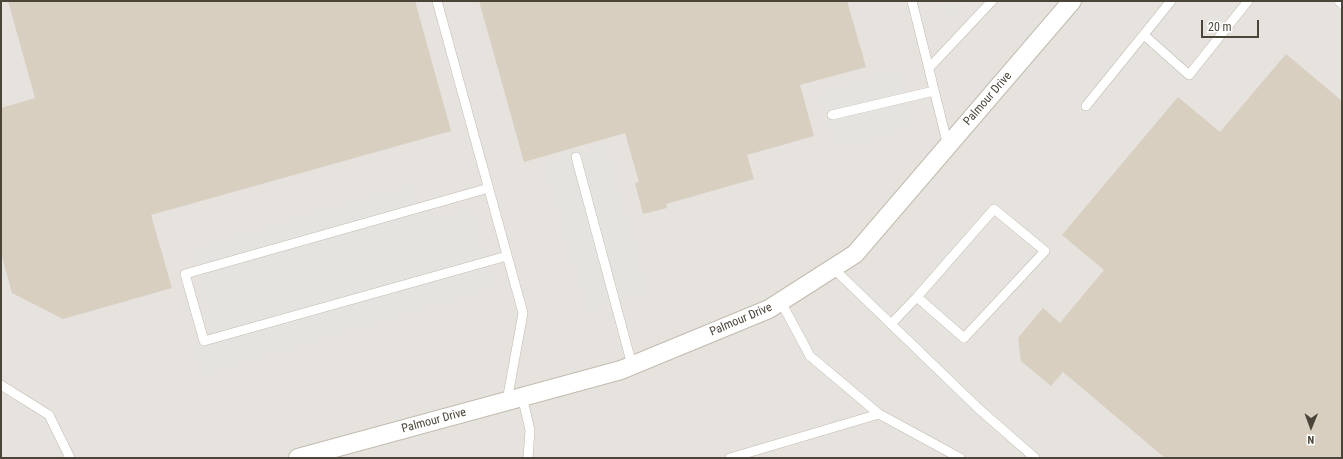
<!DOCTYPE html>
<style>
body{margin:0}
#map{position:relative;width:1343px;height:459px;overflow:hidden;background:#f6f3ec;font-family:"Roboto Condensed",sans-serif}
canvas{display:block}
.frame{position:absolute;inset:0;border:2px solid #4b4439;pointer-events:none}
.north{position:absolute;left:1291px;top:407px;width:40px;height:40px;-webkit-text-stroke:3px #fff;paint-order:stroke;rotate:181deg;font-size:11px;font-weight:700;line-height:16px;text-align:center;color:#4b4439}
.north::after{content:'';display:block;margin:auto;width:14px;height:18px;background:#4b4439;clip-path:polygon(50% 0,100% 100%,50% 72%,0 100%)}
.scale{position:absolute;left:1201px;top:20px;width:58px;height:18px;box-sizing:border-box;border:2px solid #4b4439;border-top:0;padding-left:5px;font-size:12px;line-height:14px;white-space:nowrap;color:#4b4439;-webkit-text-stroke:3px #fff;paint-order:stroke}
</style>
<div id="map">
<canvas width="1343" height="459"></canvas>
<div class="frame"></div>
<div class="north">N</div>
<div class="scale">20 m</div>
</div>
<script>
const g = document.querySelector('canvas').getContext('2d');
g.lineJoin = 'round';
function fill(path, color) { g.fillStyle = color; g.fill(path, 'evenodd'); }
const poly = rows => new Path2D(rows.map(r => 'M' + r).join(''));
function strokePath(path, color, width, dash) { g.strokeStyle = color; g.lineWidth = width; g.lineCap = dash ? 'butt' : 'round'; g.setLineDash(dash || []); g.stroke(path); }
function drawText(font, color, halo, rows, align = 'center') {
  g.font = font + ' "Roboto Condensed",sans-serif'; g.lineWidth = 3; g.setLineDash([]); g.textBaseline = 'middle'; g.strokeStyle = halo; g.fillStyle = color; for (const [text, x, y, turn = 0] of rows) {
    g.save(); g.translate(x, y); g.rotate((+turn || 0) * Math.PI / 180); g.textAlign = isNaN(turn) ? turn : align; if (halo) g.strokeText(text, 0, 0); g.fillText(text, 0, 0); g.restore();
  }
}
const industrial = poly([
 [1,1,1342,1,1342,458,1,458]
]);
const parking = poly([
 [939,1,970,1,961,8,943,13],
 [898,72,914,125,837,147,821,95],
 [605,147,648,291,588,309,545,164],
 [413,186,424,224,471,210,493,286,202,372,195,350,219,342,192,251],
 [1,263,8,289,1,291]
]);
const building = poly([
 [8,1,415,1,451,131,151,215,172,288,63,319,12,293,1,253,1,108,35,98],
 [479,1,847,1,866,67,800,85,814,136,747,155,754,179,666,204,667,208,643,214,635,183,639,182,625,133,524,162],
 [1286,54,1342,101,1342,458,1165,458,1063,372,1051,386,1021,361,1018,338,1043,308,1060,323,1104,270,1062,235,1178,97,1220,132]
]);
const service = poly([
 [437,1,523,313,507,401],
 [912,1,948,146],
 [1339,1,1342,4],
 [1144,35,1189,75,1248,1],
 [929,68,992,1],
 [1086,106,1171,1],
 [832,115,934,91],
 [576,157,632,365],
 [489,188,185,274,204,341,507,256],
 [833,268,979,409,1035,458],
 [781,302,810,356,879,414],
 [891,324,917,297,994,209,1045,251,964,338,917,297],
 [1,385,49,415,70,458],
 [522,396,530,430,528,458],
 [730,458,879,414,960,458]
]);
const minor = poly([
 [298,458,621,370,769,309,855,254,1072,1]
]);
const streetNames = [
 ["Palmour Drive",988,99,-49],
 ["Palmour Drive",741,320,-23],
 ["Palmour Drive",434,421,-15]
];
fill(industrial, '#e6e2dd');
fill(parking, '#e5e3e0');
fill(building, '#d8cfc1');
strokePath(service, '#c2bbae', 10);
strokePath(minor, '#c2bbae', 20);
strokePath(service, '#fff', 9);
strokePath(minor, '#fff', 18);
drawText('12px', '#4b4439', '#fff', streetNames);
</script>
